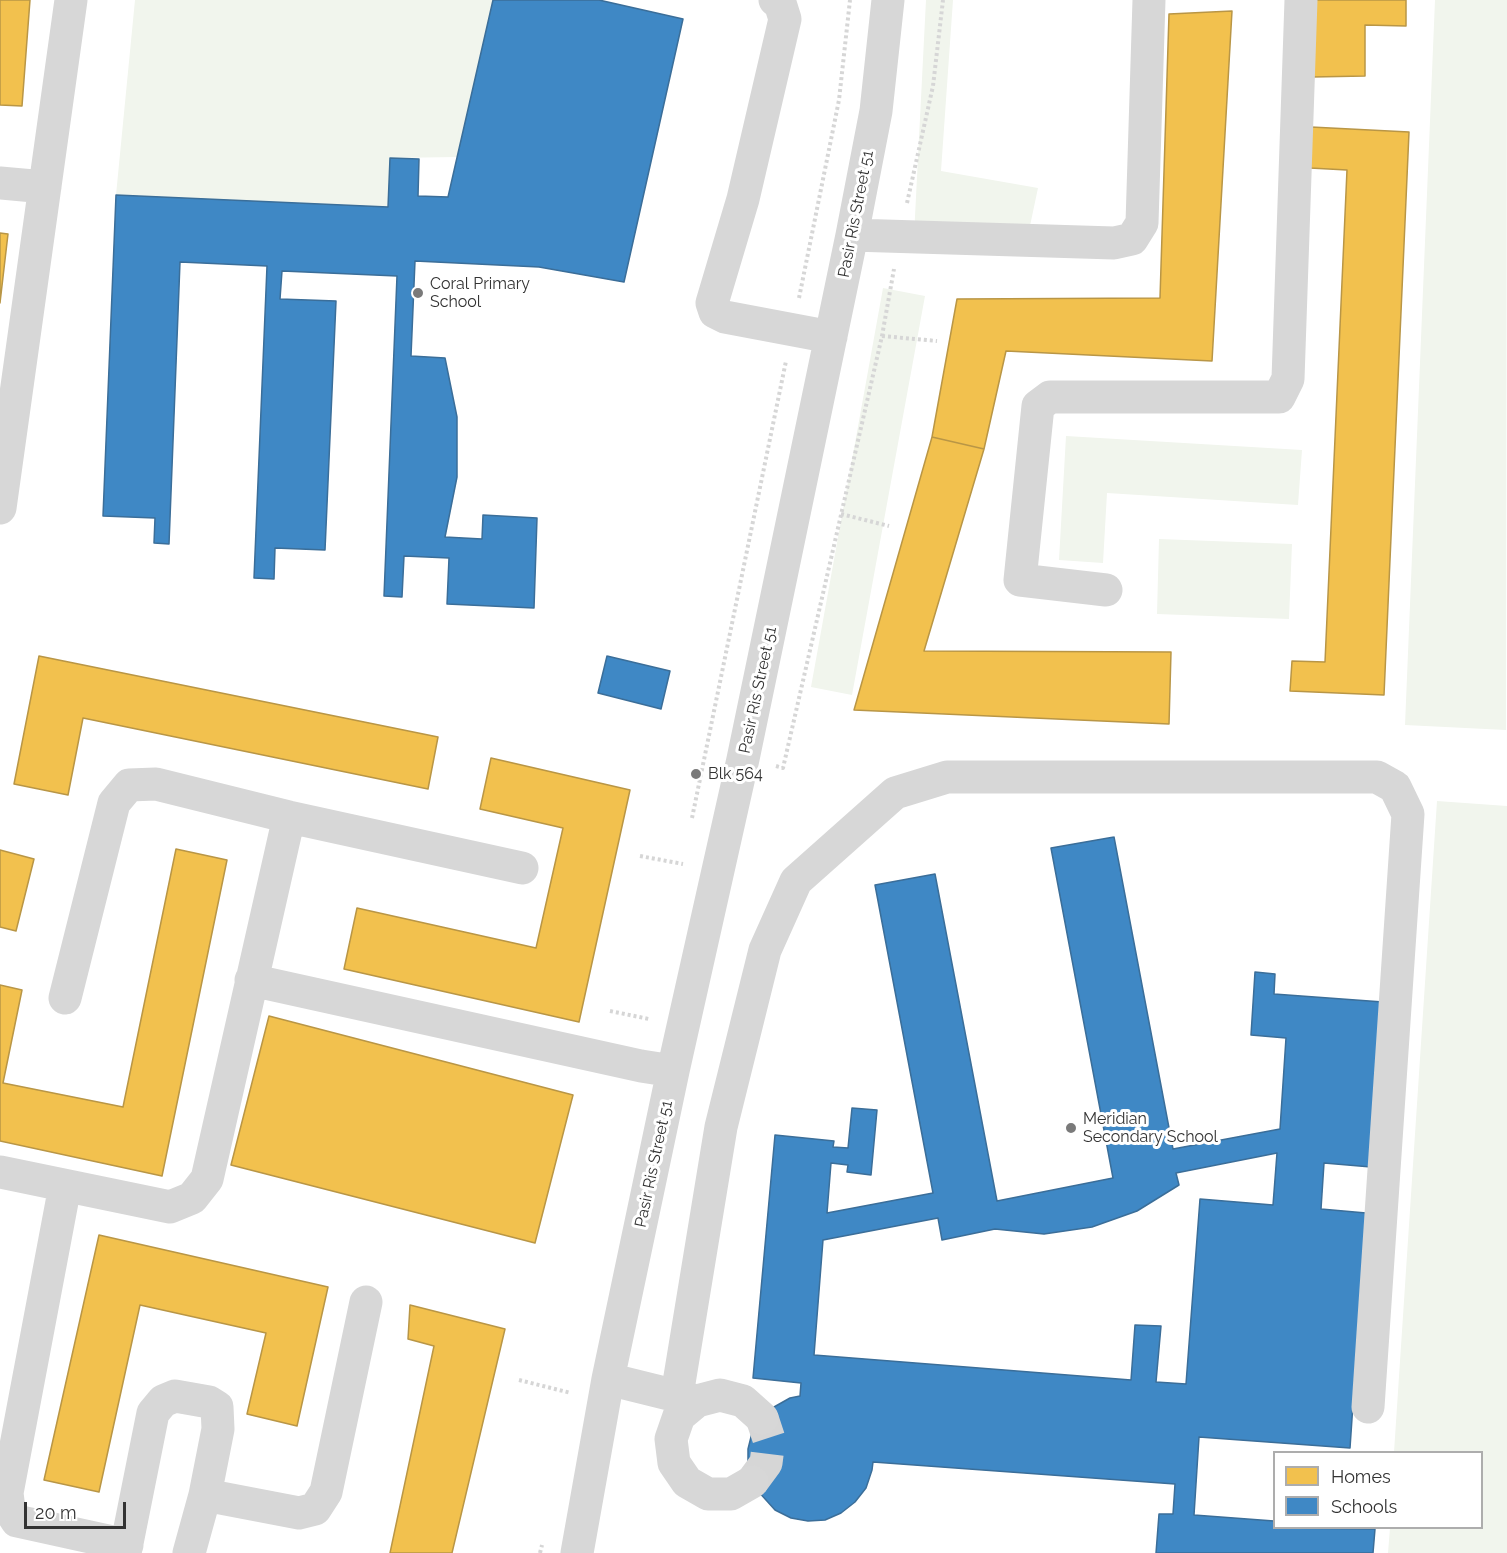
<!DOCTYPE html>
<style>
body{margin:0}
#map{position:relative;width:1507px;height:1553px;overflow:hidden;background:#fff;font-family:Raleway,sans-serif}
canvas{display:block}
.legend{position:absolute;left:1273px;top:1451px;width:210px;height:78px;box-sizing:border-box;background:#fff;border:2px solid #adadad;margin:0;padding:8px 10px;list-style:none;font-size:18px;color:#333}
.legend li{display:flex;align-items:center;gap:12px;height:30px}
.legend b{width:30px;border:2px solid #adadad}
.scale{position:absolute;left:24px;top:1502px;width:102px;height:27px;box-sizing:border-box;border:3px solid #333;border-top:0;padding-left:8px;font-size:18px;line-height:21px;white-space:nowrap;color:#333;-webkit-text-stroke:4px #fff;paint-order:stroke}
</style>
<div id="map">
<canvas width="1507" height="1553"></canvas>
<ul class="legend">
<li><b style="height:16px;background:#f2c14e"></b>Homes</li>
<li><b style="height:16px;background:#3f88c5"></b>Schools</li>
</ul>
<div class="scale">20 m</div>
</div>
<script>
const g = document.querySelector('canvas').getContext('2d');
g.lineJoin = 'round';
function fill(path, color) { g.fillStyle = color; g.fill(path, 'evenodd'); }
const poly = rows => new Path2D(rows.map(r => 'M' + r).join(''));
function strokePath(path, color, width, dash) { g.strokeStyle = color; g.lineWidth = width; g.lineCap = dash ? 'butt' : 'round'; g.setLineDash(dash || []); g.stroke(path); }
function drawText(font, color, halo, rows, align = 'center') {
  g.font = font + ' Raleway,sans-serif'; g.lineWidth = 6; g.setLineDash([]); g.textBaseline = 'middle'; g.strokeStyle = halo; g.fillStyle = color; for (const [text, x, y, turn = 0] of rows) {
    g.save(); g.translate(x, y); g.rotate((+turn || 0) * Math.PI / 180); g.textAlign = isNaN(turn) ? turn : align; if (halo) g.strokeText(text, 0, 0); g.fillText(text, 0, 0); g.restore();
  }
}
const green = poly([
 [135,0,493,0,458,157,390,158,388,207,116,195],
 [926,0,953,0,941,171,1038,188,1027,240,914,236],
 [1435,0,1507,0,1506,730,1405,725],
 [883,288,925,296,852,695,811,687],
 [1066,436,1302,450,1298,505,1107,493,1103,563,1059,560],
 [1159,539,1292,544,1289,619,1157,614],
 [1437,801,1507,806,1507,1553,1388,1553,1390,1528,1482,1528,1482,1452,1394,1452]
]);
const homes = poly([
 [0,0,30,0,22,106,0,105,0,0],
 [1311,0,1406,0,1406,26,1365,25,1365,76,1312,77,1311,0],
 [1232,11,1212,361,1006,351,984,449,932,437,957,299,1160,298,1169,14,1232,11],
 [1311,127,1409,132,1384,695,1290,691,1292,661,1325,662,1347,170,1310,168,1311,127],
 [0,233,8,234,0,303,0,233],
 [932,437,984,449,924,651,1171,652,1169,724,854,710,932,437],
 [39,656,438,737,428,789,83,718,68,795,14,784,39,656],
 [491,758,630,790,579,1022,344,969,357,908,536,948,563,828,480,809,491,758],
 [176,849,227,860,162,1176,0,1141,0,985,22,990,3,1083,123,1107,176,849],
 [0,850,34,859,16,931,0,927,0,850],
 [269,1016,573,1095,535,1243,231,1165,269,1016],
 [99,1235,328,1287,297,1426,247,1414,266,1333,140,1305,99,1492,44,1480,99,1235],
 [410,1305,505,1329,452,1553,390,1553,434,1346,408,1339,410,1305]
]);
const schools = poly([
 [493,0,599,0,683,19,624,282,539,267,415,261,411,356,445,358,457,417,457,477,445,537,482,539,483,515,537,518,534,608,447,604,449,558,404,556,402,597,384,596,397,276,282,271,280,299,336,301,325,550,275,548,274,579,254,578,267,266,180,262,169,544,154,543,155,518,103,516,116,195,388,207,390,158,419,159,418,196,448,197,493,0],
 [607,656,670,671,661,709,598,693,607,656],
 [1114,837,1173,1149,1280,1129,1286,1038,1251,1035,1255,972,1275,974,1274,994,1383,1002,1371,1167,1324,1163,1321,1209,1366,1213,1350,1448,1199,1437,1194,1515,1274,1521,1274,1528,1375,1529,1373,1553,1156,1553,1159,1514,1173,1514,1175,1484,873,1462,872,1470,866,1488,855,1502,841,1513,825,1520,808,1521,791,1518,775,1510,757,1490,748,1467,748,1449,752,1433,762,1418,774,1407,790,1398,800,1396,801,1383,753,1378,775,1135,834,1141,833,1147,848,1148,852,1108,877,1110,871,1175,847,1172,848,1165,831,1163,827,1213,933,1193,875,885,935,874,997,1201,1113,1178,1051,848,1114,837],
 [1277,1153,1273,1205,1200,1199,1186,1384,1156,1382,1161,1326,1135,1325,1131,1380,814,1355,823,1240,938,1218,942,1240,995,1229,1044,1234,1092,1227,1137,1211,1179,1185,1176,1173,1277,1153]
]);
const minorTunnel = poly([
 [752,1482,766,1463,769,1439,762,1418]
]);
const path = poly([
 [907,203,933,86,943,0],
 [799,298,839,100,850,0],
 [882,336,937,341],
 [841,514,889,526],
 [776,766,783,768,882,336,894,269],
 [692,818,786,361],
 [640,856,683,864],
 [610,1011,649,1019],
 [519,1380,571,1393],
 [540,1553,542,1545]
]);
const minor = poly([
 [775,0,780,3,785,19,743,199,712,303,715,312,725,317,831,337],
 [0,183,45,187],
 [852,235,1114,243,1132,239,1142,223,1149,0],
 [0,508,71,0],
 [1106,590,1020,580,1038,406,1050,397,1279,397,1288,379,1301,0],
 [251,980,641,1066,673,1071],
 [65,998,114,803,129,785,156,784,289,817,522,868],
 [0,1172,170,1207,192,1198,207,1179,289,817],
 [65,1186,7,1493,9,1509,17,1521,127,1545],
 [608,1379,697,1401],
 [677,1395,721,1127,765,950,796,881,895,793,947,777,1377,777,1395,787,1408,814,1368,1407],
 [752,1482,731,1494,708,1494,687,1482,674,1463,671,1439,679,1416,697,1401,720,1395,743,1401,762,1418],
 [205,1495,299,1513,315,1509,326,1492,366,1302],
 [125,1553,153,1413,163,1401,175,1396,209,1402,217,1407,218,1429,205,1495,189,1553],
 [577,1553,608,1379,673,1071,743,759,852,235,876,111,888,0]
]);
const markers = [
 [418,293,6,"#7a7a7a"],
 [696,774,6,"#7a7a7a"],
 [1071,1128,6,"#7a7a7a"]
];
const streetNames = [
 ["Pasir Ris Street 51",856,214,-79],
 ["Pasir Ris Street 51",758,690,-78],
 ["Pasir Ris Street 51",654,1164,-78]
];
const poiNames = [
 ["Coral Primary",430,284],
 ["School",430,302],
 ["Blk 564",708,774],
 ["Meridian",1083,1119],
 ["Secondary School",1083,1137]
];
fill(green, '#f1f5ed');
fill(homes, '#f2c14e');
strokePath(homes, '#b99646', 1.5);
fill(schools, '#3f88c5');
strokePath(schools, '#3b6e99', 1.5);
strokePath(minorTunnel, '#d6d6d6', 33, [33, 16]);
strokePath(path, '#d6d6d6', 4, [3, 3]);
strokePath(minor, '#d7d7d7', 33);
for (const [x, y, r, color] of markers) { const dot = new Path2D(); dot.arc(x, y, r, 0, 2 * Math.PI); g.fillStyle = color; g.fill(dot); strokePath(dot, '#fff', 2); }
drawText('16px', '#333', '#fff', streetNames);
drawText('16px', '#333', '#fff', poiNames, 'left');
</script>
